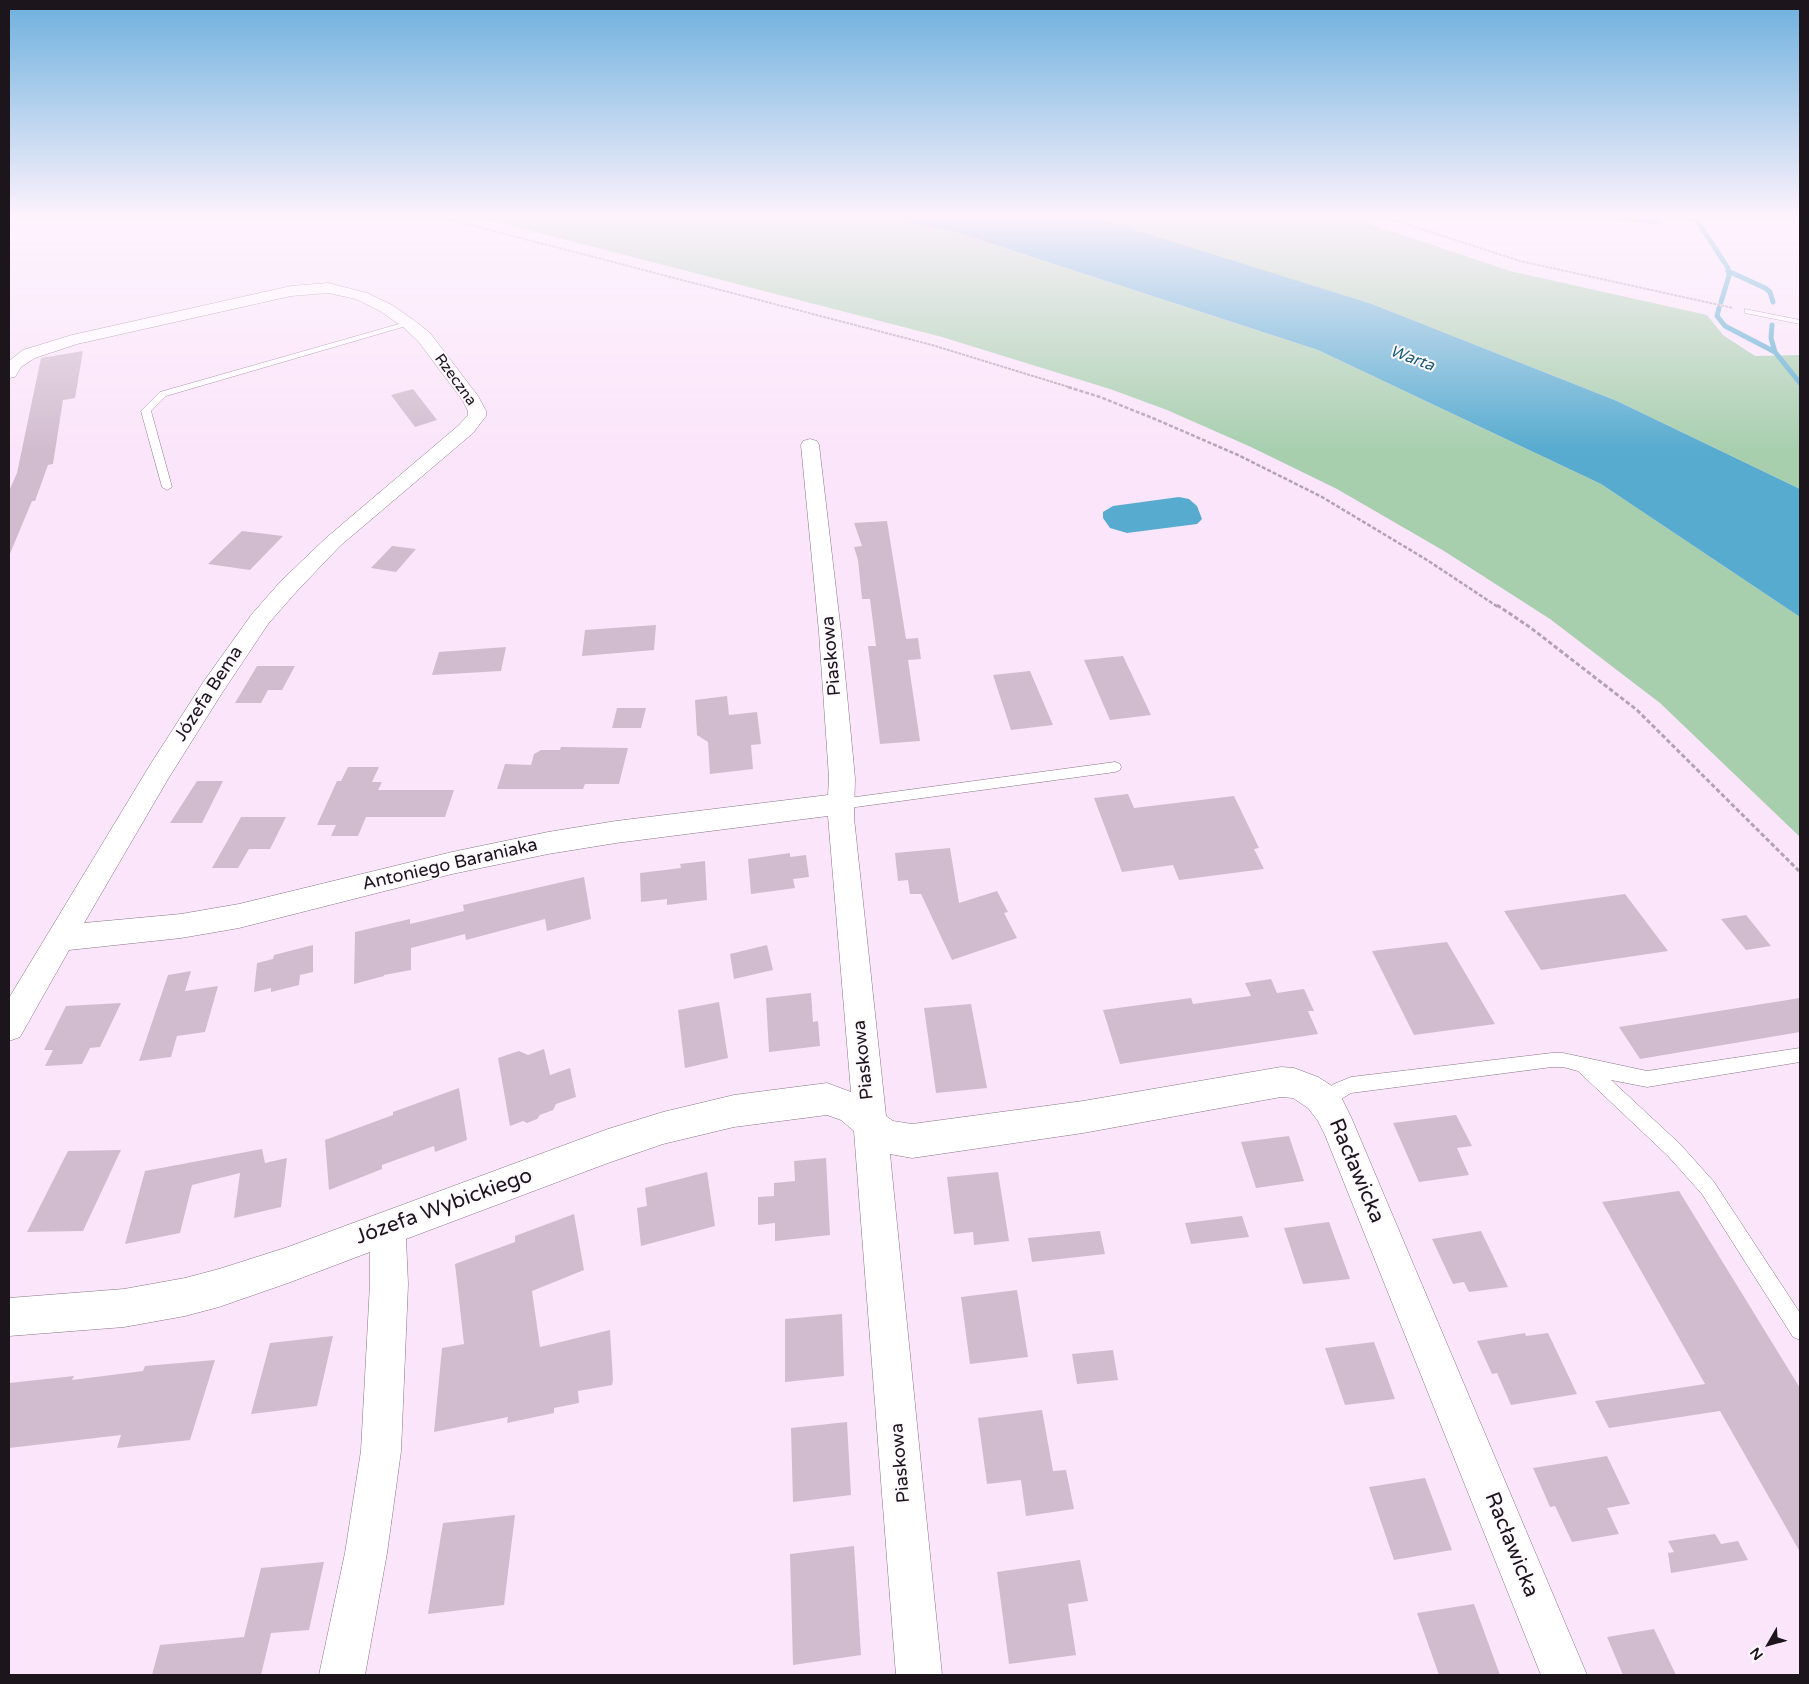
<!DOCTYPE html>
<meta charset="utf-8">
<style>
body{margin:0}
#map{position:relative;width:1809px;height:1684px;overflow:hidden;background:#fbe5fa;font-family:"Varela Round",sans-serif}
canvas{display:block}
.frame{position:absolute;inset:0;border:10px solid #1c151c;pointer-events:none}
.north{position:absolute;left:1744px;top:1619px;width:50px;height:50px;-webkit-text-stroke:4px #fdf9fd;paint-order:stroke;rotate:232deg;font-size:14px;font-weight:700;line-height:20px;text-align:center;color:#1c151c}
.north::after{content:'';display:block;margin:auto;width:18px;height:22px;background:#1c151c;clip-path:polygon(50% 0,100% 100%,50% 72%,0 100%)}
</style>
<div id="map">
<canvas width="1809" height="1684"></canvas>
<div class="frame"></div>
<div class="north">N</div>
</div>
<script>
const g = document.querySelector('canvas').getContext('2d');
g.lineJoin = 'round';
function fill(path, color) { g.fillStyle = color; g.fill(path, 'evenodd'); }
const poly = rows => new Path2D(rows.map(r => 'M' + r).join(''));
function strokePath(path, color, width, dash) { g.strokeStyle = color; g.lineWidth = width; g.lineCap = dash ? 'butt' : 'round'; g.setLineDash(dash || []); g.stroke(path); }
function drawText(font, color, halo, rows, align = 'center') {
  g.font = font + ' "Varela Round",sans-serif'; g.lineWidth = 4; g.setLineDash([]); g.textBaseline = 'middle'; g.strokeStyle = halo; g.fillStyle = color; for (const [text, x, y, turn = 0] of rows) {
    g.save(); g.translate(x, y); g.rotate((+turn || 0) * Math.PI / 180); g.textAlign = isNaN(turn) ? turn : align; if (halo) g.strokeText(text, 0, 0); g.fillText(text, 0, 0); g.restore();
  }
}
const green = poly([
 [474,216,880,216,962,234,1318,350,1601,484,1800,617,1800,837,1660,703,1550,619,1444,551,1337,489,1251,447,1167,410,1110,389,942,337],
 [1084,216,1346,216,1510,271,1707,315,1723,335,1755,356,1800,355,1800,489,1617,401,1372,304]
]);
const water = poly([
 [880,216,1084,216,1109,222,1372,304,1617,401,1800,489,1800,617,1601,484,1318,350,962,234],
 [1585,216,1658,216,1663,223,1651,224],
 [1179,497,1189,499,1197,506,1202,519,1197,524,1127,533,1110,528,1103,518,1103,512,1113,506]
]);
const stream = poly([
 [1694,216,1728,268,1729,276,1721,302],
 [1728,271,1765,288,1770,292,1773,302],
 [1719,308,1717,316,1725,326,1775,352],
 [1772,325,1771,338,1775,352,1800,383]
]);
const building = poly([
 [83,351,75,398,63,400,53,464,48,465,35,501,32,501,9,556,9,491,17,473,41,358],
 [413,389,437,420,415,427,391,395],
 [887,521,906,639,918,638,921,659,908,660,920,741,880,744,868,646,876,646,870,599,862,599,858,560,854,547,862,546,854,523],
 [242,531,283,536,250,570,208,564],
 [392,546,416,549,396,572,371,568],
 [656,625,654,650,582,656,585,630],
 [506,647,501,671,432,675,439,652],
 [1123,656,1151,715,1110,720,1084,660],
 [257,666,295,666,282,690,268,690,261,703,235,703],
 [1030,671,1053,725,1011,730,993,675],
 [727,696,729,715,757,712,761,744,751,745,753,769,710,774,708,742,697,735,695,700],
 [617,708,646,708,641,728,612,728],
 [561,747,628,748,619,784,585,784,583,789,497,789,505,764,531,765,534,754,541,750,560,750],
 [348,767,379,767,372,782,382,782,378,790,454,790,445,817,366,817,358,836,331,836,336,825,317,825,337,781,341,781],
 [197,781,223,781,202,823,170,823],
 [1128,794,1134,808,1234,796,1259,848,1254,849,1264,869,1179,880,1173,865,1122,872,1094,798],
 [241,817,286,817,270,849,249,849,238,868,212,868],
 [950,848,959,903,997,891,1008,912,1004,913,1017,938,952,960,921,894,910,894,908,880,898,881,895,853],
 [790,853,790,857,806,855,809,877,793,879,795,888,751,894,748,859],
 [705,861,707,900,667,905,667,899,641,902,640,873,681,868,680,864],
 [584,877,591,919,547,931,545,919,466,940,465,934,411,948,411,970,384,975,384,976,354,984,355,932,410,919,410,924,464,911,463,905],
 [1625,894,1668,951,1541,970,1504,911],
 [1746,915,1771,946,1746,950,1721,919],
 [1447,942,1495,1024,1414,1035,1372,951],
 [313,945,313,972,300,975,299,985,271,992,271,988,254,992,257,963,273,959,274,955],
 [767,945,773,970,734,979,730,954],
 [191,971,185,991,218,986,205,1032,177,1036,171,1057,139,1061,168,975],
 [1271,979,1277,993,1304,989,1314,1011,1308,1011,1318,1034,1120,1064,1103,1010,1191,998,1193,1004,1251,996,1245,983],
 [811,993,813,1022,818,1021,820,1046,769,1052,766,998],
 [1800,998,1800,1032,1640,1059,1619,1027],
 [719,1002,728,1058,685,1068,678,1010],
 [121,1003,100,1047,90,1048,82,1064,45,1066,53,1050,44,1050,66,1006],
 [971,1004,987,1088,936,1093,924,1008],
 [544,1049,550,1075,570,1068,576,1097,556,1104,553,1110,540,1115,537,1119,527,1123,523,1121,510,1126,498,1058,519,1051,528,1055],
 [459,1088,467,1140,435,1152,434,1146,382,1165,382,1169,329,1190,325,1140,393,1115,393,1112],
 [1456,1115,1472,1146,1457,1148,1469,1175,1419,1182,1393,1123],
 [1289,1136,1304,1181,1256,1188,1241,1142],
 [262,1149,265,1163,287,1158,281,1207,234,1218,240,1173,192,1185,180,1233,125,1244,145,1171],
 [121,1150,83,1231,27,1232,68,1151],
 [826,1158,830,1235,775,1241,775,1223,758,1225,758,1197,774,1196,774,1183,795,1181,794,1161],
 [707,1172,715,1226,641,1246,637,1208,647,1206,645,1188],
 [998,1172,1009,1241,974,1245,973,1232,954,1234,947,1177],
 [1679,1191,1800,1388,1800,1552,1720,1411,1609,1428,1595,1401,1705,1384,1602,1202],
 [574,1214,584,1270,532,1291,540,1347,610,1330,613,1380,612,1385,578,1391,579,1403,554,1408,554,1413,507,1423,508,1417,434,1432,442,1348,464,1344,455,1264,515,1242,515,1236],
 [1242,1216,1249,1237,1191,1244,1185,1223],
 [1329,1222,1350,1279,1303,1284,1284,1228],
 [1100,1231,1105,1254,1032,1262,1028,1238],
 [1481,1231,1508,1287,1469,1292,1464,1282,1453,1284,1432,1239],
 [1017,1290,1028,1357,970,1364,961,1297],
 [842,1314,844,1376,785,1382,785,1319],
 [1525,1333,1526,1336,1548,1333,1577,1394,1511,1405,1497,1373,1492,1374,1477,1341],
 [333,1336,317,1406,251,1414,270,1343],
 [1374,1342,1395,1399,1345,1405,1325,1348],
 [1113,1350,1118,1380,1077,1384,1072,1354],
 [215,1360,190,1440,117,1448,121,1435,9,1448,9,1383,74,1376,72,1380,143,1371,145,1366],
 [1042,1410,1053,1471,1066,1470,1074,1509,1026,1516,1021,1480,987,1484,978,1418],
 [847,1422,851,1495,793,1502,791,1428],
 [1607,1456,1630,1504,1607,1508,1619,1534,1572,1542,1555,1506,1550,1507,1533,1468],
 [1425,1478,1452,1550,1394,1560,1369,1487],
 [515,1515,504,1605,428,1614,443,1523],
 [1715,1534,1721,1544,1738,1541,1748,1560,1671,1573,1668,1553,1674,1552,1668,1541],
 [854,1546,861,1655,793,1665,790,1554],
 [1080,1560,1088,1601,1068,1604,1076,1655,1009,1664,997,1572],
 [324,1562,309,1630,271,1633,261,1675,152,1675,160,1645,244,1637,261,1568],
 [1474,1604,1500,1675,1439,1675,1417,1613],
 [1654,1629,1676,1675,1623,1675,1607,1637]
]);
const pathFar2 = poly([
 [436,216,932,345,1072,388],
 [1381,216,1520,261,1733,308]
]);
const pathFar1 = poly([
 [1068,387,1100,397,1155,419,1238,455,1322,497,1427,560,1498,607]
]);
const path = poly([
 [1497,605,1531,628,1637,710,1800,872]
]);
const lane = poly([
 [1745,309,1800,320,1800,324,1745,313,1745,309],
 [406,322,413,324,166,396,151,411,172,487,167,490,162,487,141,411,160,392,406,322],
 [1115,762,1120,764,1121,767,1120,770,1115,772,841,809,836,808,834,804,836,800,841,799,1115,762],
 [1800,1048,1800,1062,1647,1087,1611,1080,1680,1144,1714,1182,1800,1313,1800,1340,1793,1337,1702,1194,1668,1156,1578,1071,1563,1067,1552,1067,1351,1093,1323,1110,1317,1108,1315,1102,1317,1096,1334,1084,1351,1077,1552,1053,1563,1053,1647,1071,1800,1048]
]);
const street = poly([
 [328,283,367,293,392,305,415,321,430,333,478,396,486,411,486,416,473,433,340,546,297,591,268,624,222,693,168,779,84,923,181,914,239,904,452,852,548,832,616,821,828,795,829,778,819,632,801,445,803,441,810,439,817,441,819,445,841,632,855,778,854,818,886,1116,893,1121,912,1124,1083,1101,1281,1067,1294,1068,1318,1077,1332,1086,1342,1099,1351,1117,1587,1675,1541,1675,1325,1135,1318,1121,1308,1108,1293,1098,1281,1097,1083,1133,912,1158,890,1154,942,1675,896,1675,854,1131,841,1120,827,1115,734,1127,663,1144,608,1163,406,1239,408,1284,401,1451,387,1553,365,1675,319,1675,345,1553,361,1451,370,1284,370,1252,288,1283,219,1307,185,1316,124,1327,9,1336,9,1298,124,1289,185,1278,219,1269,288,1247,608,1129,663,1112,734,1095,827,1083,851,1092,828,816,616,843,548,854,452,874,239,928,181,938,69,950,20,1037,9,1041,9,998,150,765,204,681,252,614,281,581,326,538,459,425,468,415,468,411,463,401,418,341,403,327,380,311,356,299,328,293,291,296,77,344,35,358,21,367,15,377,9,378,9,361,23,350,72,335,291,286,328,283]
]);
const farStreetnames = [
 ["Rzeczna",455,380,54]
];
const farWaternames = [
 ["Warta",1412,359,20]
];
const streetNames = [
 ["Piaskowa",832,656,-95],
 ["Józefa Bema",209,694,-57],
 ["Antoniego Baraniaka",450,865,-13],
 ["Piaskowa",864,1060,-96],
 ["Piaskowa",901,1463,-95]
];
const nearStreetnames = [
 ["Racławicka",1356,1171,67],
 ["Józefa Wybickiego",444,1207,-20],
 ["Racławicka",1511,1545,68]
];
fill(green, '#a7cfae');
fill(water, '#56abcf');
strokePath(stream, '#56abcf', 5);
fill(building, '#d1bccf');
strokePath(lane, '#887486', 1);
strokePath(street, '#887486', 1);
strokePath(pathFar2, '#b3a2b3', 2, [3, 1]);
strokePath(pathFar1, '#b3a2b3', 2.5, [4, 2]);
strokePath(path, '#b3a2b3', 3, [4.5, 2.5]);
fill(lane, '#fff');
fill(street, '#fff');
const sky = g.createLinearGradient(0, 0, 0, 451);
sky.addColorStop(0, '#6db0de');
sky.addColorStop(0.48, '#fdf3fd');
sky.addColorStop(1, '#fdf3fd00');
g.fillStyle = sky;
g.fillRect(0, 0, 1809, 451);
drawText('15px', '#1c151c', '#fdf9fd', farStreetnames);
drawText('italic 16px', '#185b74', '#fdf9fd', farWaternames);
drawText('18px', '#1c151c', '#fdf9fd', streetNames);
drawText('21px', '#1c151c', '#fdf9fd', nearStreetnames);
</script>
